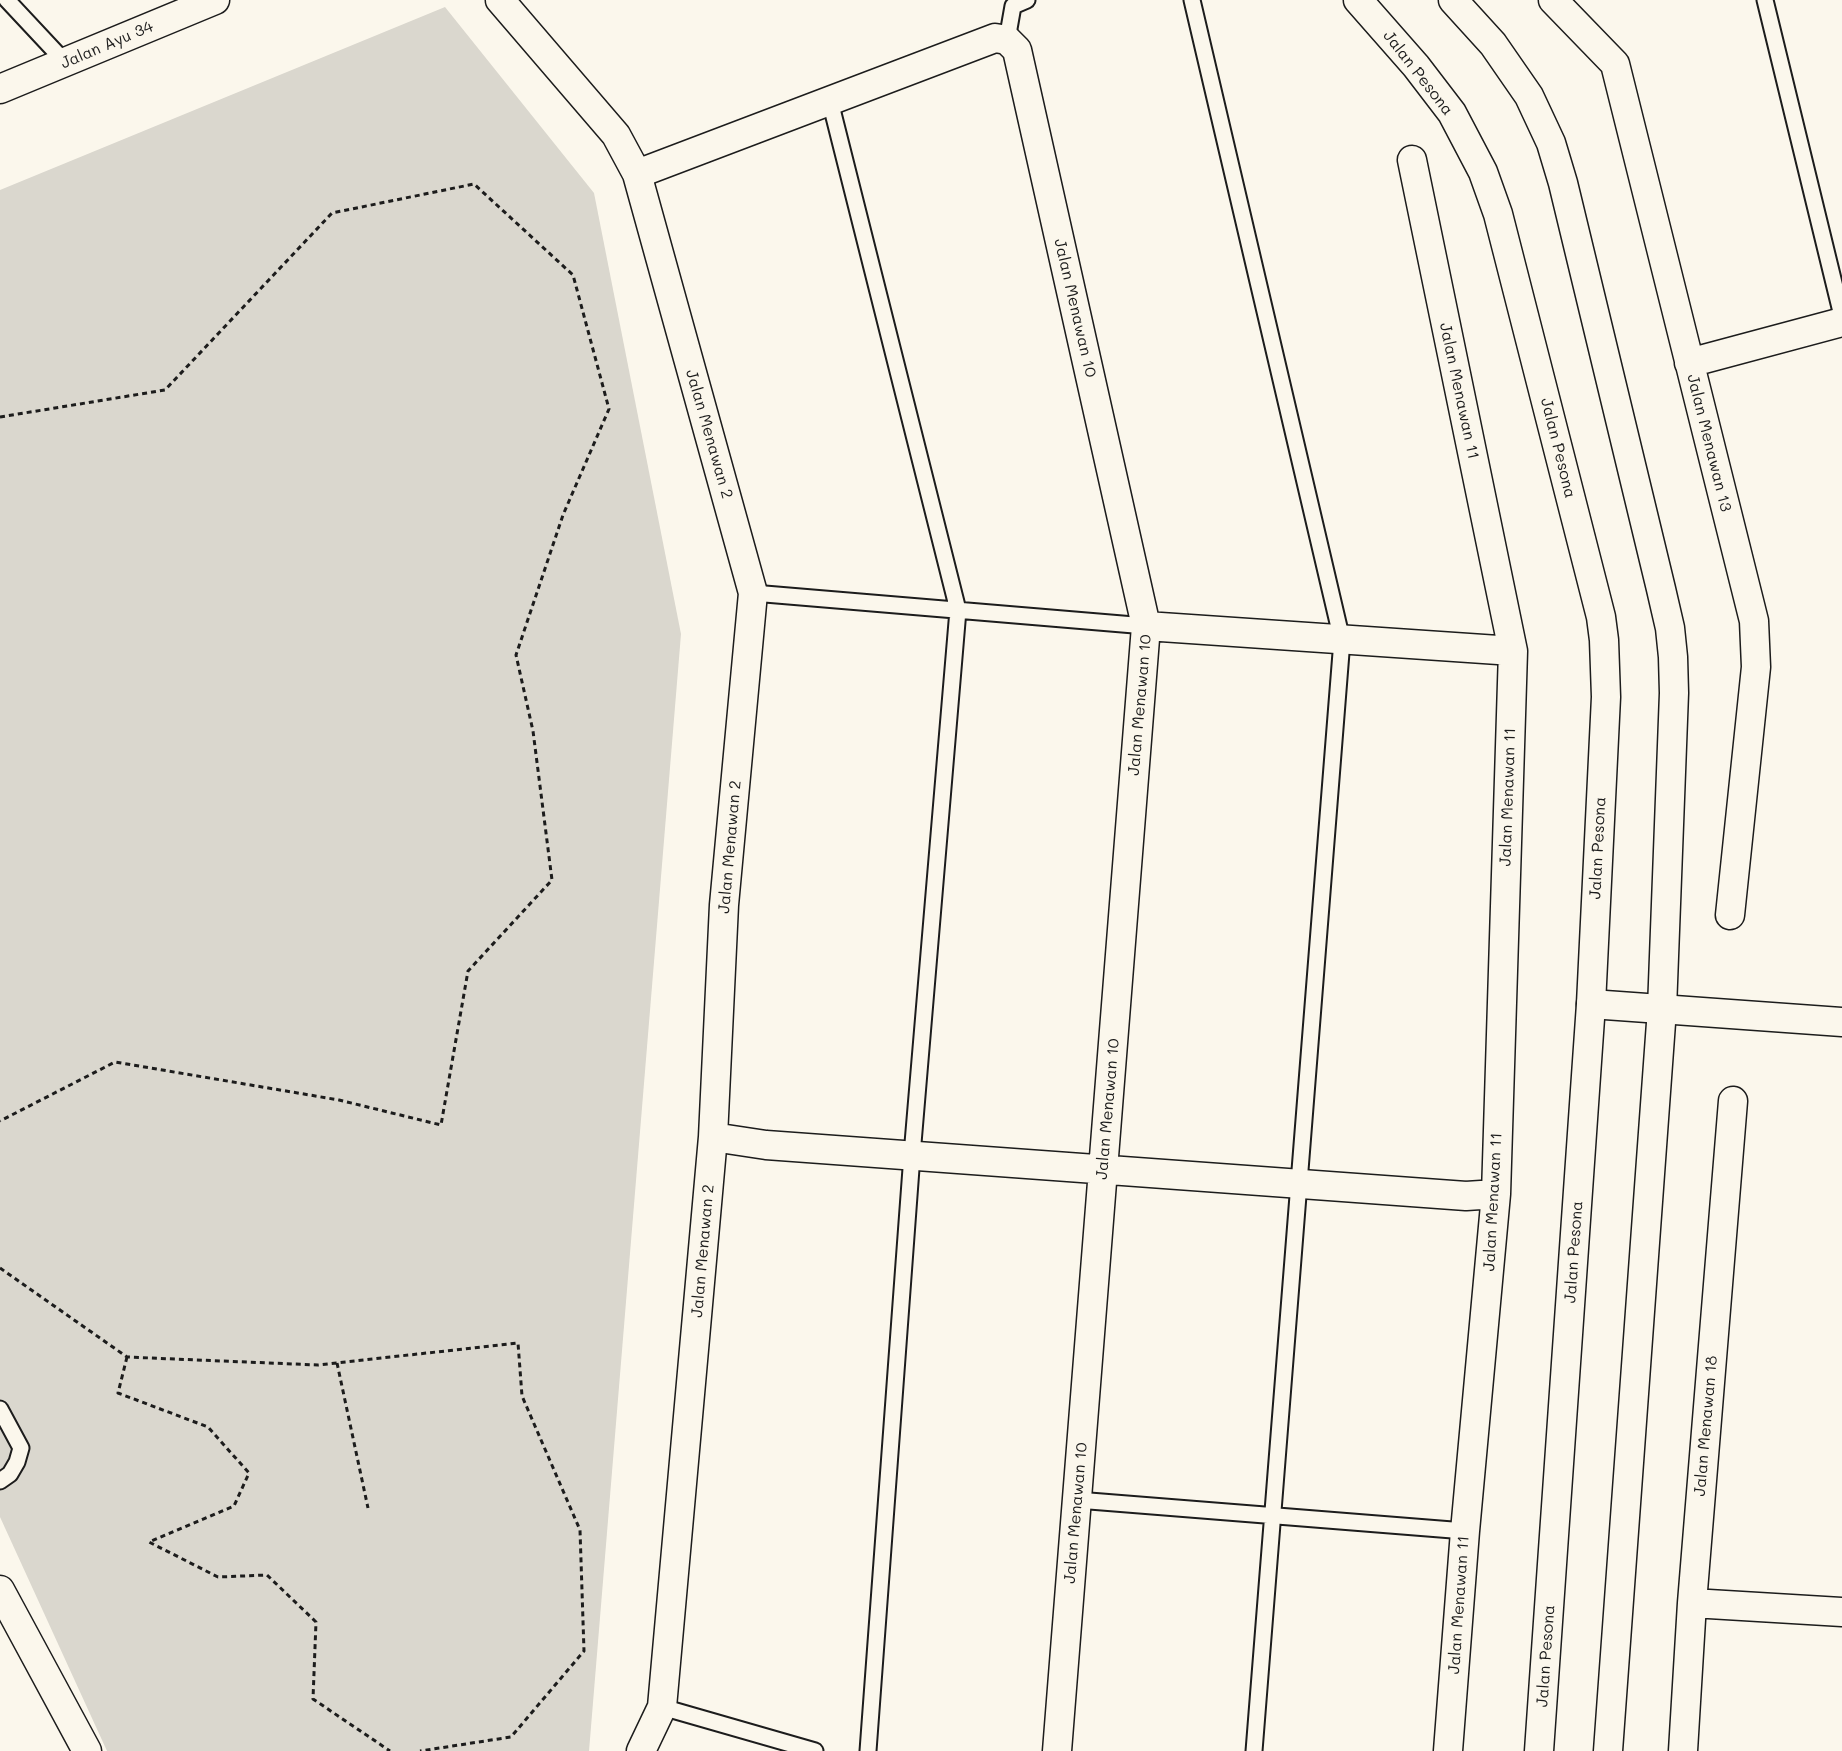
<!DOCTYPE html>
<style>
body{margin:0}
canvas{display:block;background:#fbf7ec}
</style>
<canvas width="1842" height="1751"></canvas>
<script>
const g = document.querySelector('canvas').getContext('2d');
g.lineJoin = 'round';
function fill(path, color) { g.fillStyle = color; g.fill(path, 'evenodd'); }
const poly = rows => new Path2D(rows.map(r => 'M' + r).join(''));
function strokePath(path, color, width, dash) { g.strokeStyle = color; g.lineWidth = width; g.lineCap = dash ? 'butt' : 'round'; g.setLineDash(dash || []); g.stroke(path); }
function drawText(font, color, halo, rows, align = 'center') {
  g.font = font + ' Mali,sans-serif'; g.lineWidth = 4; g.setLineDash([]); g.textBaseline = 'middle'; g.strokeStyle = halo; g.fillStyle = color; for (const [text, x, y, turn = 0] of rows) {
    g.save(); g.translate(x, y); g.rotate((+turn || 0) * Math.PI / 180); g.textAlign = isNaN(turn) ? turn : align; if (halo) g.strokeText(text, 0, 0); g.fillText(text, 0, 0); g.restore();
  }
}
const green = poly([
 [445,7,594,193,681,634,589,1751,107,1751,0,1517,0,190]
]);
const path = poly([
 [0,417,165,390,332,213,474,184,573,275,609,409,563,515,516,655,533,731,552,880,468,971,441,1125,339,1100,115,1062,0,1121],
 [0,1268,127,1357,318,1365,518,1343,522,1396,580,1530,584,1651,511,1737,420,1751],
 [127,1357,118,1393,208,1427,249,1473,234,1506,149,1542,218,1577,267,1575,316,1622,313,1699,390,1751],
 [337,1363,368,1508]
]);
const lane = poly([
 [7,0,65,62],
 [1192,0,1342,640,1254,1751],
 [1765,0,1842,316],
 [1007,40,1013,6,1027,0],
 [830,101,958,610,912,1155,868,1751],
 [753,593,1146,626],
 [0,1409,21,1448,17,1462,10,1474,0,1481],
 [1077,1500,1465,1531],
 [662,1707,815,1751]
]);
const street = poly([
 [500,0,616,135,637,174,753,593,724,905,713,1137,662,1707,641,1751],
 [1553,0,1615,64,1754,621,1756,667,1730,915],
 [0,89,215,0],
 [1412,160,1513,651,1496,1194,1465,1531,1448,1751],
 [637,174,995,38,1007,40,1017,50,1146,626,1057,1751],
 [1689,363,1842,322],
 [1146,626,1513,651],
 [1591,1004,1842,1022],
 [713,1137,766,1145,1466,1196,1496,1194],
 [0,1590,87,1751],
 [1692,1603,1842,1612],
 [1683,1751,1692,1603,1733,1101]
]);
const secondary = poly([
 [1358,0,1416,66,1452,113,1483,172,1498,214,1601,617,1604,640,1606,697,1591,1004,1539,1751],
 [1453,0,1493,44,1529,96,1551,143,1563,183,1661,589,1670,628,1673,657,1674,693,1662,1009,1608,1751]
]);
const streetNames = [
 ["Jalan Ayu 34",107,45,-23],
 ["Jalan Pesona",1418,73,52],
 ["Jalan Menawan 10",1075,308,77],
 ["Jalan Menawan 11",1459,391,78],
 ["Jalan Menawan 2",709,434,74],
 ["Jalan Menawan 13",1709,443,76],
 ["Jalan Pesona",1558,448,76],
 ["Jalan Menawan 10",1140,705,-85],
 ["Jalan Menawan 11",1508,797,-88],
 ["Jalan Menawan 2",730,847,-85],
 ["Jalan Pesona",1598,848,-87],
 ["Jalan Menawan 10",1108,1109,-85],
 ["Jalan Menawan 11",1493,1202,-87],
 ["Jalan Menawan 2",703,1251,-85],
 ["Jalan Pesona",1574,1252,-86],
 ["Jalan Menawan 18",1706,1426,-85],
 ["Jalan Menawan 10",1076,1513,-85],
 ["Jalan Menawan 11",1459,1605,-86],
 ["Jalan Pesona",1546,1656,-86]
];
fill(green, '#dad7ce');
strokePath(lane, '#1c1c1c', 19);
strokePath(street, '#1c1c1c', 31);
strokePath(secondary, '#1c1c1c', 31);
strokePath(path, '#1c1c1c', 3, [5, 4]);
strokePath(lane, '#fbf7ec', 15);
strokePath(street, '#fbf7ec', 28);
strokePath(secondary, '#fbf7ec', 28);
drawText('16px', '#1c1c1c', '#fbf7ec', streetNames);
</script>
